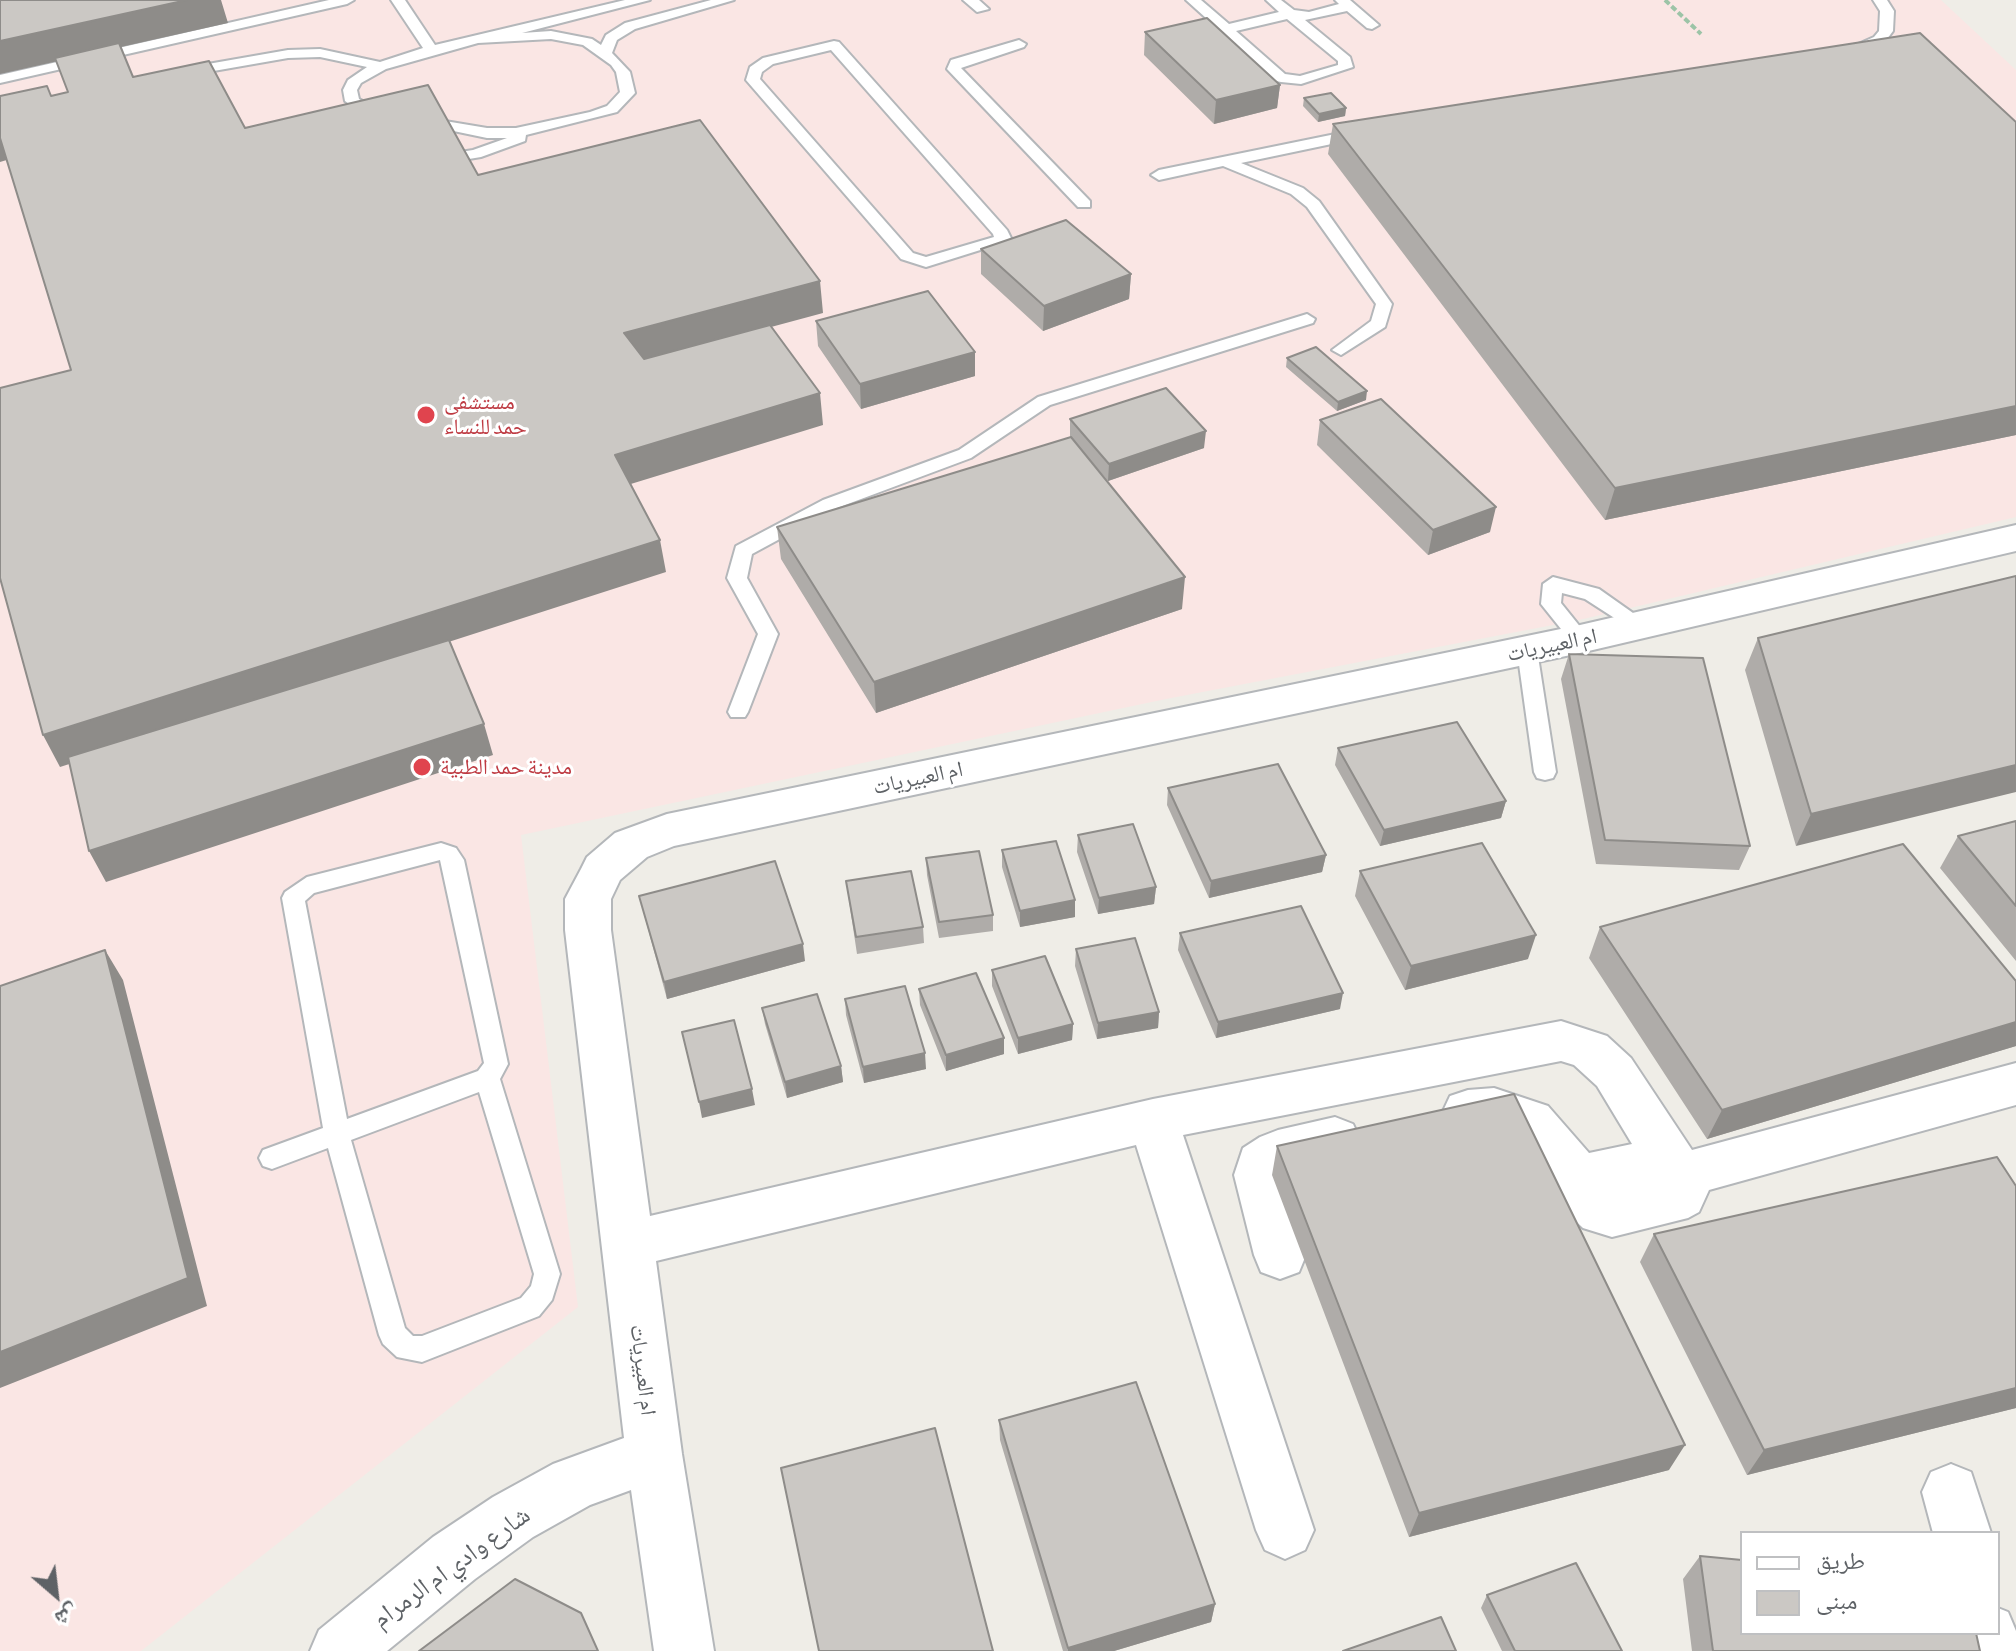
<!DOCTYPE html>
<meta charset="utf-8">
<style>
body{margin:0}
#map{position:relative;width:2016px;height:1651px;overflow:hidden;background:#efede7;font-family:"Asap Condensed","Noto Naskh Arabic",sans-serif}
canvas{display:block}
.legend{position:absolute;left:1740px;top:1531px;width:260px;height:104px;box-sizing:border-box;background:#fff;border:2px solid #bfc0c2;margin:0;padding:10px 14px;list-style:none;font-size:24px;color:#5e6266}
.legend li{display:flex;align-items:center;gap:16px;height:40px}
.legend b{width:40px;border:2px solid #bfc0c2}
.north{position:absolute;left:16px;top:1555px;width:80px;height:80px;-webkit-text-stroke:6px #fff;paint-order:stroke;rotate:152deg;font-size:22px;font-weight:700;line-height:32px;text-align:center;color:#5e6266}
.north::after{content:'';display:block;margin:auto;width:28px;height:36px;background:#5e6266;clip-path:polygon(50% 0,100% 100%,50% 72%,0 100%)}
</style>
<div id="map">
<canvas width="2016" height="1651"></canvas>
<ul class="legend">
<li><b style="height:10px;background:#fff"></b>طريق</li>
<li><b style="height:22px;background:#cbc8c4"></b>مبنى</li>
</ul>
<div class="north">ش</div>
</div>
<script>
const g = document.querySelector('canvas').getContext('2d');
g.lineJoin = 'round';
function fill(path, color) { g.fillStyle = color; g.fill(path, 'evenodd'); }
const poly = rows => new Path2D(rows.map(r => 'M' + r).join(''));
function strokePath(path, color, width, dash) { g.strokeStyle = color; g.lineWidth = width; g.lineCap = dash ? 'butt' : 'round'; g.setLineDash(dash || []); g.stroke(path); }
function drawText(font, color, halo, rows, align = 'center') {
  g.font = font + ' "Asap Condensed","Noto Naskh Arabic",sans-serif'; g.lineWidth = 6; g.setLineDash([]); g.textBaseline = 'middle'; g.strokeStyle = halo; g.fillStyle = color; for (const [text, x, y, turn = 0] of rows) {
    g.save(); g.translate(x, y); g.rotate((+turn || 0) * Math.PI / 180); g.textAlign = isNaN(turn) ? turn : align; if (halo) g.strokeText(text, 0, 0); g.fillText(text, 0, 0); g.restore();
  }
}
const medical = poly([
 [0,0,1941,0,2016,70,2016,517,1579,620,1166,699,521,835,578,1307,141,1651,0,1651]
]);
const path = poly([
 [1665,0,1701,34]
]);
const service = poly([
 [329,0,354,0,347,4,0,83,0,75,329,0],
 [391,0,405,0,435,45,625,0,650,0,522,33,551,31,592,39,601,45,606,35,625,23,711,0,734,0,635,29,617,40,612,53,630,72,635,93,617,112,526,135,525,141,481,157,439,164,431,159,434,156,473,150,507,138,487,138,420,124,415,122,415,116,487,128,516,128,590,112,607,106,620,92,616,72,611,65,583,45,551,39,478,43,386,69,361,83,357,90,359,99,372,106,387,110,389,113,382,117,362,113,345,101,343,90,348,80,367,67,320,57,288,58,185,76,178,72,185,68,288,50,320,49,380,62,423,48,391,0],
 [963,0,979,0,989,9,977,12,963,0],
 [1186,0,1201,0,1229,24,1279,12,1266,0,1281,0,1294,10,1309,12,1339,4,1335,0,1350,0,1379,25,1372,29,1367,28,1347,11,1305,20,1350,57,1353,67,1301,84,1281,82,1276,81,1186,0],
 [1287,19,1338,61,1338,65,1300,76,1285,74,1236,31,1287,19],
 [1873,0,1887,0,1894,11,1893,31,1884,43,1857,55,1847,55,1847,49,1874,37,1879,31,1880,11,1873,0],
 [1019,40,1026,44,1024,47,961,68,1090,201,1090,207,1078,207,947,69,951,60,1019,40],
 [834,41,839,42,1007,230,1011,238,1009,241,926,267,901,259,746,80,750,67,763,58,834,41],
 [831,50,993,234,994,237,926,257,913,253,760,79,762,72,773,64,831,50],
 [1360,129,1368,134,1365,137,1241,163,1303,188,1319,201,1392,304,1385,327,1341,355,1332,350,1371,321,1376,304,1307,207,1291,194,1223,166,1159,180,1151,175,1159,170,1360,129],
 [1307,314,1315,319,1313,323,1050,405,971,458,837,508,752,554,747,578,778,634,748,712,745,717,731,717,728,712,758,634,727,578,736,546,823,500,959,450,1038,397,1307,314],
 [1553,577,1599,589,1650,625,1647,630,1633,630,1585,599,1562,593,1561,603,1590,639,1580,646,1573,644,1541,604,1543,584,1553,577],
 [1527,643,1537,650,1556,772,1553,778,1545,780,1537,778,1534,772,1517,650,1527,643],
 [441,843,456,848,464,860,508,1064,500,1079,560,1274,552,1300,539,1316,422,1362,397,1357,383,1344,379,1335,328,1148,272,1169,263,1166,259,1158,263,1150,323,1128,282,898,285,892,307,877,441,843],
 [440,860,484,1063,478,1071,347,1119,305,901,314,893,440,860],
 [479,1092,534,1274,531,1286,521,1298,422,1336,413,1336,405,1328,351,1140,479,1092]
]);
const minor = poly([
 [2016,525,2016,551,1580,653,674,846,647,857,620,880,611,899,611,930,650,1216,1153,1099,1561,1021,1607,1036,1631,1058,1692,1150,2016,1063,2016,1105,1709,1190,1699,1212,1688,1218,1612,1237,1583,1228,1566,1212,1558,1191,1512,1136,1494,1130,1468,1132,1450,1126,1443,1111,1450,1096,1468,1090,1494,1088,1548,1106,1589,1153,1632,1144,1597,1086,1574,1065,1561,1061,1183,1135,1314,1530,1305,1550,1285,1559,1265,1550,1256,1530,1136,1145,656,1261,682,1454,714,1651,654,1651,631,1490,590,1505,533,1537,475,1579,387,1651,310,1651,319,1630,433,1537,493,1497,553,1464,624,1438,565,930,565,899,581,869,587,857,615,833,667,814,1580,625,2016,525],
 [1335,1117,1353,1124,1360,1139,1353,1154,1291,1171,1285,1176,1306,1255,1299,1272,1280,1279,1261,1272,1254,1255,1234,1175,1243,1148,1260,1137,1278,1130,1335,1117],
 [1951,1464,1971,1472,1991,1533,1933,1533,1922,1492,1931,1472,1951,1464],
 [1998,1608,2008,1612,2016,1631,2016,1651,1962,1651,1957,1633,1998,1633,1998,1608]
]);
const wall = poly([
 [1145,32,1280,85,1277,108,1214,124,1144,55],
 [1304,98,1346,108,1345,116,1318,122,1303,106],
 [2016,122,2016,435,1605,520,1328,154,1333,124],
 [981,249,1131,274,1129,299,1043,331,981,274],
 [816,321,975,376,861,409,818,346],
 [1287,358,1366,400,1337,411,1286,367],
 [1070,419,1204,448,1108,481,1076,443,1182,609,876,713,781,559,777,527,1071,437,1070,436],
 [1320,420,1490,532,1428,555,1317,445],
 [2016,576,1796,846,1745,670,1758,638],
 [1569,654,1750,846,1739,870,1596,864,1561,679],
 [1338,748,1506,801,1501,818,1380,846,1335,765],
 [1168,788,1326,855,1322,872,1209,898,1167,805],
 [2016,821,2016,961,1940,868,1958,836],
 [1078,835,1156,887,1154,904,1098,914,1077,852],
 [1002,850,1075,917,1020,927,1002,867],
 [926,858,993,915,993,931,939,938,927,875],
 [1360,871,1528,959,1405,990,1355,896],
 [846,881,923,927,924,943,857,954],
 [639,896,805,961,667,999],
 [1600,927,2016,981,2016,1046,1707,1139,1589,958],
 [1180,933,1340,1009,1216,1038,1178,950],
 [1076,949,1159,1012,1158,1028,1097,1039,1075,966],
 [992,970,1073,1024,1072,1040,1018,1054,992,986],
 [919,989,1004,1054,946,1071,920,1005],
 [845,999,926,1069,864,1083,846,1015],
 [762,1008,841,1066,843,1082,787,1098,765,1024],
 [1277,1146,1669,1470,1409,1537,1272,1175],
 [2016,1186,2016,1408,1747,1475,1640,1262,1654,1234],
 [999,1420,1215,1604,1211,1622,1114,1651,1063,1651,1000,1440],
 [1700,1556,1980,1651,1692,1651,1683,1579],
 [1487,1595,1622,1651,1502,1651,1481,1608]
]);
const shadedWall = poly([
 [187,0,221,0,228,23,0,74,0,41],
 [1280,85,1277,108,1214,124,1216,100],
 [1346,108,1345,116,1318,122,1319,114],
 [0,135,10,159,0,162],
 [1131,274,1129,299,1043,331,1044,306],
 [820,281,823,313,630,365,624,333],
 [975,352,975,376,861,409,860,384],
 [1367,391,1366,400,1337,411,1338,402],
 [820,393,823,425,621,487,615,455],
 [2016,406,2016,435,1605,520,1615,488],
 [1206,431,1204,448,1108,481,1109,464],
 [1496,507,1490,532,1428,555,1433,530],
 [660,540,666,572,60,767,43,735],
 [1185,577,1182,609,876,713,874,682],
 [484,724,493,755,106,882,89,851],
 [2016,765,2016,792,1796,846,1811,814],
 [1506,801,1501,818,1380,846,1384,830],
 [1326,855,1322,872,1209,898,1211,881],
 [1156,887,1154,904,1098,914,1099,898],
 [1075,900,1075,917,1020,927,1020,911],
 [1536,935,1528,959,1405,990,1411,966],
 [803,944,805,961,667,999,664,982],
 [105,950,123,980,207,1306,0,1388,0,1352],
 [1343,993,1340,1009,1216,1038,1218,1022],
 [1159,1012,1158,1028,1097,1039,1098,1023],
 [2016,1022,2016,1046,1707,1139,1722,1110],
 [1073,1024,1072,1040,1018,1054,1018,1038],
 [1004,1038,1004,1054,946,1071,946,1055],
 [925,1053,926,1069,864,1083,863,1067],
 [841,1066,843,1082,787,1098,785,1082],
 [752,1089,755,1105,702,1118,699,1102],
 [2016,1388,2016,1408,1747,1475,1764,1450],
 [1685,1445,1669,1470,1409,1537,1419,1513],
 [1215,1604,1211,1622,1114,1651,1068,1651,1068,1648]
]);
const building = poly([
 [0,0,187,0,0,41,0,0],
 [1207,18,1280,85,1216,100,1145,32,1207,18],
 [1920,33,2016,122,2016,406,1615,488,1333,124,1920,33],
 [119,43,133,77,209,61,245,128,428,85,478,175,700,120,820,281,624,333,644,359,770,325,820,393,615,455,660,540,43,735,0,578,0,388,71,370,0,138,0,96,47,86,51,96,68,92,55,58,119,43],
 [1331,93,1346,108,1319,114,1304,98,1331,93],
 [1066,220,1131,274,1044,306,981,249,1066,220],
 [928,291,975,352,860,384,816,321,928,291],
 [1316,347,1367,391,1338,402,1287,358,1316,347],
 [1166,388,1206,431,1109,464,1070,419,1166,388],
 [1381,399,1496,507,1433,530,1320,420,1381,399],
 [1071,437,1185,577,874,682,777,527,1071,437],
 [2016,576,2016,765,1811,814,1758,638,2016,576],
 [449,640,484,724,89,851,68,757,449,640],
 [1569,654,1703,658,1750,846,1605,840,1569,654],
 [1457,722,1506,801,1384,830,1338,748,1457,722],
 [1278,764,1326,855,1211,881,1168,788,1278,764],
 [2016,821,2016,906,1958,836,2016,821],
 [1133,824,1156,887,1099,898,1078,835,1133,824],
 [1056,841,1075,900,1020,911,1002,850,1056,841],
 [1482,843,1536,935,1411,966,1360,871,1482,843],
 [1903,844,2016,981,2016,1022,1722,1110,1600,927,1903,844],
 [979,851,993,915,939,922,926,858,979,851],
 [775,861,803,944,664,982,639,896,775,861],
 [911,871,923,927,856,937,846,881,911,871],
 [1301,906,1343,993,1218,1022,1180,933,1301,906],
 [1135,938,1159,1012,1098,1023,1076,949,1135,938],
 [105,950,188,1278,0,1352,0,986,105,950],
 [1045,956,1073,1024,1018,1038,992,970,1045,956],
 [976,973,1004,1038,946,1055,919,989,976,973],
 [905,986,925,1053,863,1067,845,999,905,986],
 [817,994,841,1066,785,1082,762,1008,817,994],
 [734,1020,752,1089,699,1102,682,1032,734,1020],
 [1514,1094,1685,1445,1419,1513,1277,1146,1514,1094],
 [1997,1157,2016,1186,2016,1388,1764,1450,1654,1234,1997,1157],
 [1136,1382,1215,1604,1068,1648,999,1420,1136,1382],
 [935,1428,993,1651,819,1651,781,1468,935,1428],
 [1700,1556,1742,1560,1742,1633,1976,1633,1980,1651,1713,1651,1700,1556],
 [1576,1563,1622,1651,1515,1651,1487,1595,1576,1563],
 [515,1579,581,1613,598,1651,419,1651,515,1579],
 [1441,1617,1456,1651,1343,1651,1441,1617]
]);
const markers = [
 [426,415,10,"#e0444e"],
 [422,767,10,"#e0444e"]
];
const healthNames = [
 ["مستشفى",444,402],
 ["حمد للنساء",444,427],
 ["مدينة حمد الطبية",440,767]
];
const streetNames = [
 ["ام العبيريات",1552,645,-12],
 ["ام العبيريات",918,778,-12],
 ["ام العبيريات",643,1370,83]
];
const nearStreetnames = [
 ["شارع وادي ام الرمرام",451,1567,-36]
];
fill(medical, '#fae6e4');
strokePath(service, '#b4b7ba', 4);
strokePath(minor, '#b4b7ba', 4);
strokePath(path, '#9cc4a7', 4, [6, 3]);
fill(service, '#fff');
fill(minor, '#fff');
fill(wall, '#afaca9');
fill(shadedWall, '#8e8c89');
fill(building, '#cbc8c4');
strokePath(building, '#8e8c89', 2);
for (const [x, y, r, color] of markers) { const dot = new Path2D(); dot.arc(x, y, r, 0, 2 * Math.PI); g.fillStyle = color; g.fill(dot); strokePath(dot, '#fff', 3); }
drawText('22px', '#be3a42', '#fff', healthNames, 'left');
drawText('22px', '#5e6266', '#fff', streetNames);
drawText('26px', '#5e6266', '#fff', nearStreetnames);
</script>
